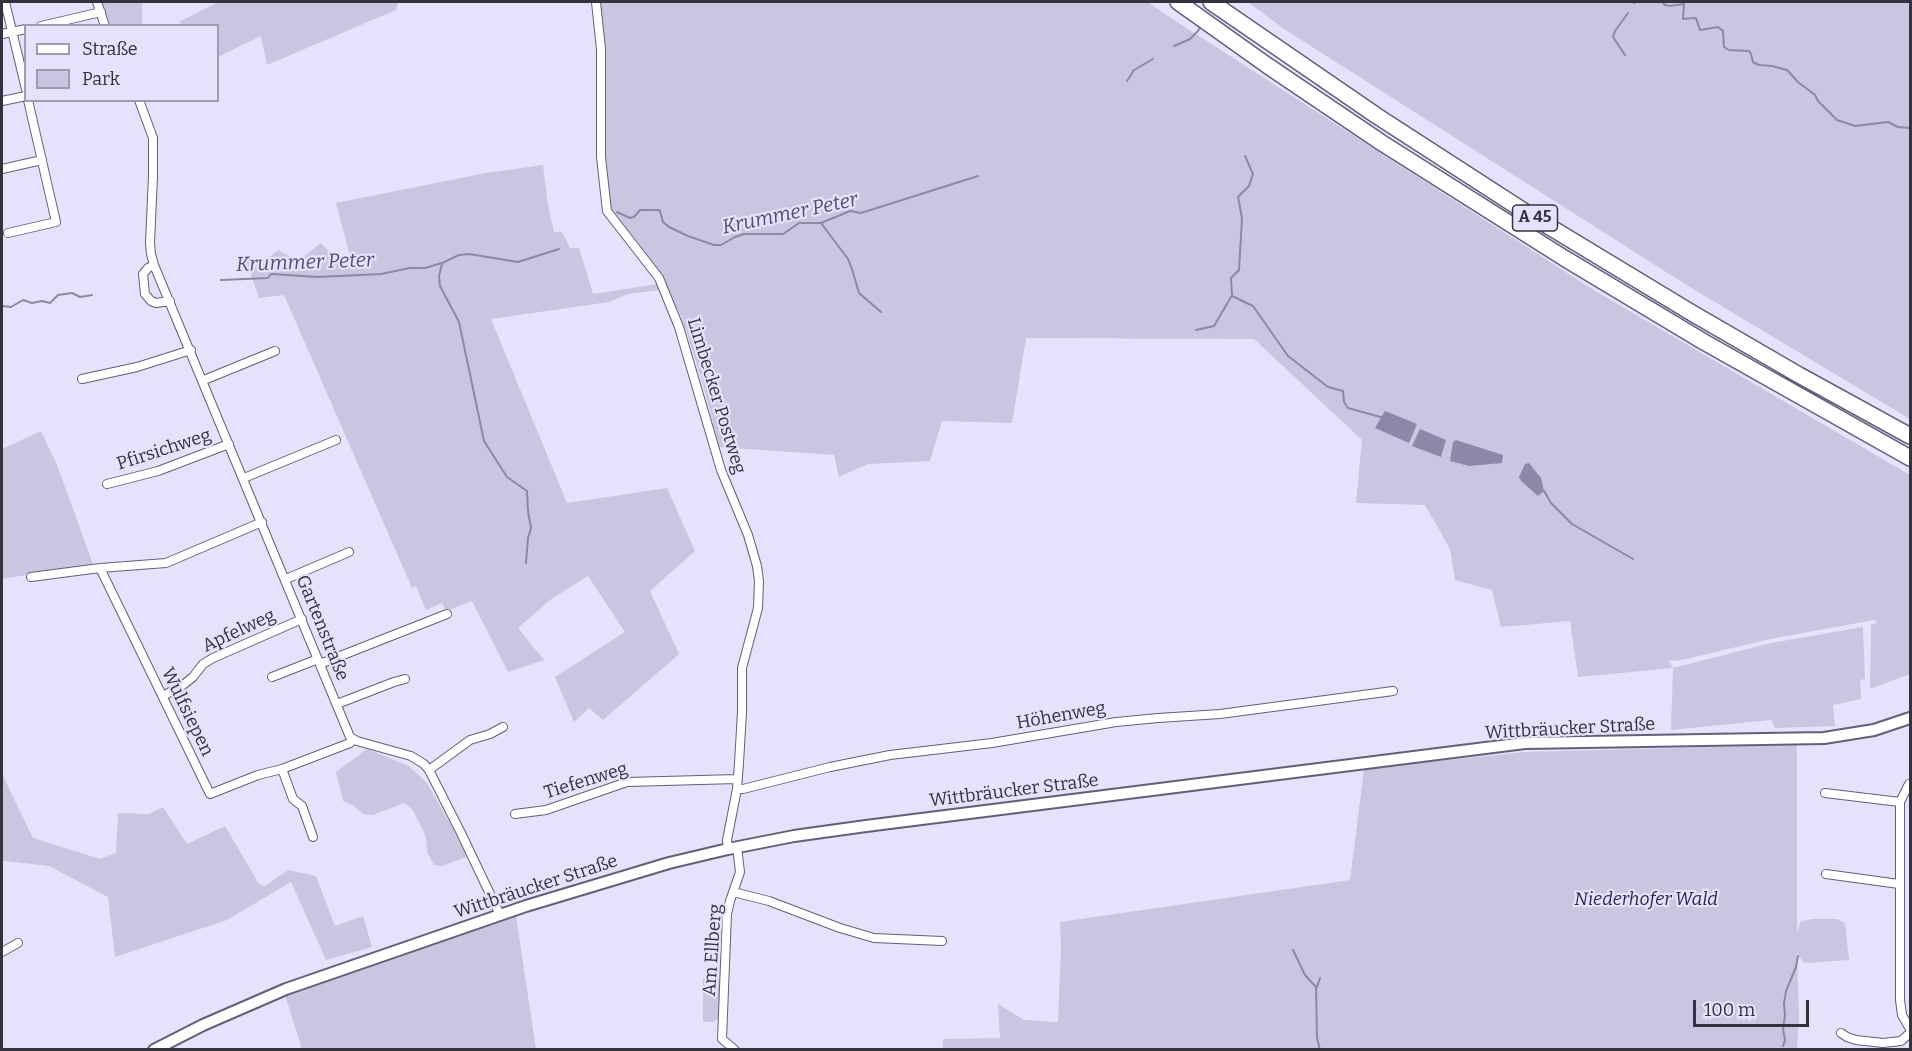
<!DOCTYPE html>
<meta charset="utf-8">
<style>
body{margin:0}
#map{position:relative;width:1912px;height:1051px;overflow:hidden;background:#e6e2fb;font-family:Bitter,serif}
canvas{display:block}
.frame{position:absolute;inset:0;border:3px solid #34323e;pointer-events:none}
.legend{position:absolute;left:24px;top:24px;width:195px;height:78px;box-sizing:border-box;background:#e6e2fb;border:2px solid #9f9caf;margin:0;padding:8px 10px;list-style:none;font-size:18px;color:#34323e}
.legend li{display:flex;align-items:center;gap:12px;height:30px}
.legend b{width:30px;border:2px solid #9f9caf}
.scale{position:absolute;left:1693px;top:1000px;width:116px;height:27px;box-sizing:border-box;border:3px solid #34323e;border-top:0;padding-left:8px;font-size:18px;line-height:21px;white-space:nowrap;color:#34323e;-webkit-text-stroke:4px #e6e2fb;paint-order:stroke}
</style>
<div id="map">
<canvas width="1912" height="1051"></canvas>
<div class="frame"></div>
<ul class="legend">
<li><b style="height:8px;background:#fff"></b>Straße</li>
<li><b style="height:16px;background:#cac6e1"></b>Park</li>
</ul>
<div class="scale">100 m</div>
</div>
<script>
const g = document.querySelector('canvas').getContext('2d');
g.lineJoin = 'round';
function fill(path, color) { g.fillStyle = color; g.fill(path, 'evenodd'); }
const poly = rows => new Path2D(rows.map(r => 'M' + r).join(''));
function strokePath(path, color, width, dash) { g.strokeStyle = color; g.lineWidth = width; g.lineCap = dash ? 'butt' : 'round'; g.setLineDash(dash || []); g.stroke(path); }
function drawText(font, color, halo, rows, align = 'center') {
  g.font = font + ' Bitter,serif'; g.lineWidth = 4.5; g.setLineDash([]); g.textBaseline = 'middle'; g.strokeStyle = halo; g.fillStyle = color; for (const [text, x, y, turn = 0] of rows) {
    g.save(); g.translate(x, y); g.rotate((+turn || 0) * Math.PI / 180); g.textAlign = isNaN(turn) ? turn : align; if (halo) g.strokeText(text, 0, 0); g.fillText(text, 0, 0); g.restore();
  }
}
const green = poly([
 [101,2,142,2,142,25,110,25],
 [218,2,398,2,396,10,267,65,261,36,218,57,218,26,182,25,179,22],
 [600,2,1148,2,1171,18,1592,289,1910,475,1910,674,1870,689,1871,625,1877,623,1874,620,1770,639,1682,660,1669,661,1673,668,1771,643,1863,627,1865,679,1860,680,1861,699,1833,705,1835,726,1775,728,1771,720,1671,730,1673,668,1578,677,1570,621,1501,627,1492,590,1455,580,1450,549,1425,505,1356,503,1362,440,1254,339,1026,338,1012,423,942,421,930,461,868,464,839,477,834,455,719,447,702,380,681,316,660,276,608,210,603,158,606,50],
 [1248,2,1910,2,1910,419,1688,286,1284,29],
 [543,165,548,205,554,232,562,232,570,248,579,248,593,294,658,284,660,290,628,294,609,302,491,319,567,503,667,488,695,551,650,591,679,654,603,720,589,708,574,722,555,677,625,632,588,576,550,600,518,628,544,660,508,672,472,601,446,611,442,603,426,610,416,586,412,588,284,295,259,298,246,260,267,259,278,250,295,259,302,258,321,243,334,257,350,256,336,203,486,173],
 [41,431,57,465,93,564,2,579,2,449],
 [1797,745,1797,932,1801,921,1813,919,1837,919,1845,923,1849,960,1805,963,1799,957,1797,949,1799,1019,1797,1049,943,1049,943,1039,1000,1038,998,1004,1024,1020,1058,1022,1061,946,1060,922,1350,880,1364,769,1524,752],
 [367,749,409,766,427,783,464,848,466,857,442,866,434,865,427,852,426,837,413,810,404,803,373,815,363,814,354,806,343,801,336,772],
 [2,774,33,838,100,859,116,853,118,813,149,814,163,807,187,844,225,826,259,884,265,886,288,870,316,876,335,926,363,916,372,947,326,960,291,882,227,920,115,957,108,897,49,866,6,861,2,862],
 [516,916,536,1049,302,1049,285,995],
 [720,962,722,964,720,1017,713,1022,707,1022,703,1021,703,978,719,979]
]);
const water = poly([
 [1385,411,1417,424,1409,443,1375,428],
 [1420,429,1446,440,1441,457,1412,446],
 [1456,440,1503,455,1502,463,1469,466,1450,461,1453,442],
 [1529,463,1541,478,1544,491,1538,496,1521,481,1519,477,1525,464]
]);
const stream = poly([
 [1662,2,1665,5,1670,6,1684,4,1683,19,1696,18,1700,30,1718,27,1723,31,1724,47,1729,50,1749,51,1751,54,1753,62,1759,65,1772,66,1787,70,1798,82,1815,95,1818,101,1837,120,1855,126,1888,122,1898,127,1910,128],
 [1634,3,1636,2],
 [1174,46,1190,39,1198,31,1201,25],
 [1625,55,1613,37,1615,31,1628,13],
 [1127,81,1134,70,1153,59],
 [1245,156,1253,174,1249,186,1238,197,1242,218,1239,270,1231,278,1232,296,1253,306,1288,356,1328,387,1343,391,1344,402,1348,408,1384,418],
 [617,212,630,218,634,217,640,210,658,210,660,211,663,222,669,227,688,236,714,245,721,245,735,237,744,234,783,234,799,223,821,223,850,211,861,213,978,176],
 [821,223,848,259,852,269,859,293,881,312],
 [442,264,439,276,440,286,459,322,484,441,507,477,527,491,528,511,531,528,528,538,526,563],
 [221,280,268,278,271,274,318,277,381,274,410,268,425,268,442,263,459,255,469,254,518,262,559,249],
 [2,306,11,307,23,300,32,303,42,301,50,303,58,295,72,293,80,297,92,295],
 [1196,330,1214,326,1231,297],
 [1544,491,1551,503,1572,524,1633,559],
 [1293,950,1305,975,1316,987,1317,1038,1320,1050],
 [1317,987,1320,978],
 [1783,1046,1785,1040,1783,1029,1785,1015,1784,1004,1786,991,1796,967,1798,956]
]);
const minor = poly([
 [5,2,26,89],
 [97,2,105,26],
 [596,2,601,49,601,157,607,211,659,278,679,327,721,470,748,535,757,566,759,581,758,608,742,668,742,712,739,763,737,789,727,840,728,849],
 [41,26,101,12],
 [2,34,26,29],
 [139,100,153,138,153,176,150,243,151,254,154,265,350,737,357,741,411,756,424,764,429,770,461,833,500,915],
 [2,101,26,96],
 [2,169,42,160],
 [8,233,56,222,28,100],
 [154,265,148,268,143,274,145,294,151,301,156,303,170,301],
 [82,379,137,367,191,350],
 [204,380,275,351],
 [244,478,336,440],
 [107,484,158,471,229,444],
 [100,568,210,794,258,775,282,769,350,743,353,740],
 [31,577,100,568,166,563,262,522],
 [286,579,349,552],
 [320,664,447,614],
 [272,677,318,659],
 [163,696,183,685,193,677,203,664,213,658,302,619],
 [337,704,394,682,405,679],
 [282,769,293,799,302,806,313,837],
 [429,770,470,740,490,734,503,727],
 [1909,784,1900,802,1900,1000,1902,1015,1910,1029],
 [737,789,743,789,830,767,890,755,992,743,1116,722,1158,718,1220,714,1393,691],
 [1825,793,1900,802],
 [515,814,546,810,627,782,737,779],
 [1826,874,1899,884],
 [733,892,769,901,840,928,874,938,942,941],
 [2,952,18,943],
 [1841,1033,1847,1037,1856,1040,1883,1043,1901,1041,1910,1033],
 [735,1050,722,1039,727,914,730,901,740,872,737,847]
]);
const secondary = poly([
 [154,1050,203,1025,286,989,526,906,669,863,728,849,794,836,866,826,1525,743,1824,738,1874,730,1910,718]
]);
const motorway = poly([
 [1178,2,1268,66,1382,143,1564,258,1704,342,1910,458],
 [1211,2,1377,116,1530,215,1692,313,1799,375,1910,436]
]);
const shields = [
 [1535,218,45]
];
const shieldNames = [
 ["A 45",1535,218]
];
const streetNames = [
 ["Limbecker Postweg",716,396,73],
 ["Pfirsichweg",164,450,-18],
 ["Gartenstraße",322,628,68],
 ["Apfelweg",239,631,-25],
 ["Wulfsiepen",187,712,64],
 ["Höhenweg",1061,716,-10],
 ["Wittbräucker Straße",1570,729,-3],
 ["Tiefenweg",586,781,-17],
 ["Wittbräucker Straße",1014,791,-7],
 ["Wittbräucker Straße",536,887,-18],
 ["Am Ellberg",713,950,-86]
];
const parkNames = [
 ["Niederhofer Wald",1646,900]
];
const waterNames = [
 ["Krummer Peter",790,214,-12],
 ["Krummer Peter",305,263,-2]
];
fill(green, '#cac6e1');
fill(water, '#8c88a7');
strokePath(stream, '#8c88a7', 2);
strokePath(minor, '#635f79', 10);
strokePath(secondary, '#635f79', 14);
strokePath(motorway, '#635f79', 18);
strokePath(minor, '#fff', 8);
strokePath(secondary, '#fff', 10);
strokePath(motorway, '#fff', 15);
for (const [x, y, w] of shields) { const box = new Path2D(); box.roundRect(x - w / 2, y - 13, w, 26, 4.5); g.fillStyle = '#e6e2fb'; g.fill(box); strokePath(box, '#34323e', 1.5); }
drawText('bold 16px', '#34323e', null, shieldNames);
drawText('18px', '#34323e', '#e6e2fb', streetNames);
drawText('italic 18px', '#2f2450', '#e6e2fb', parkNames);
drawText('italic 20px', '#544b7a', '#e6e2fb', waterNames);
</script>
